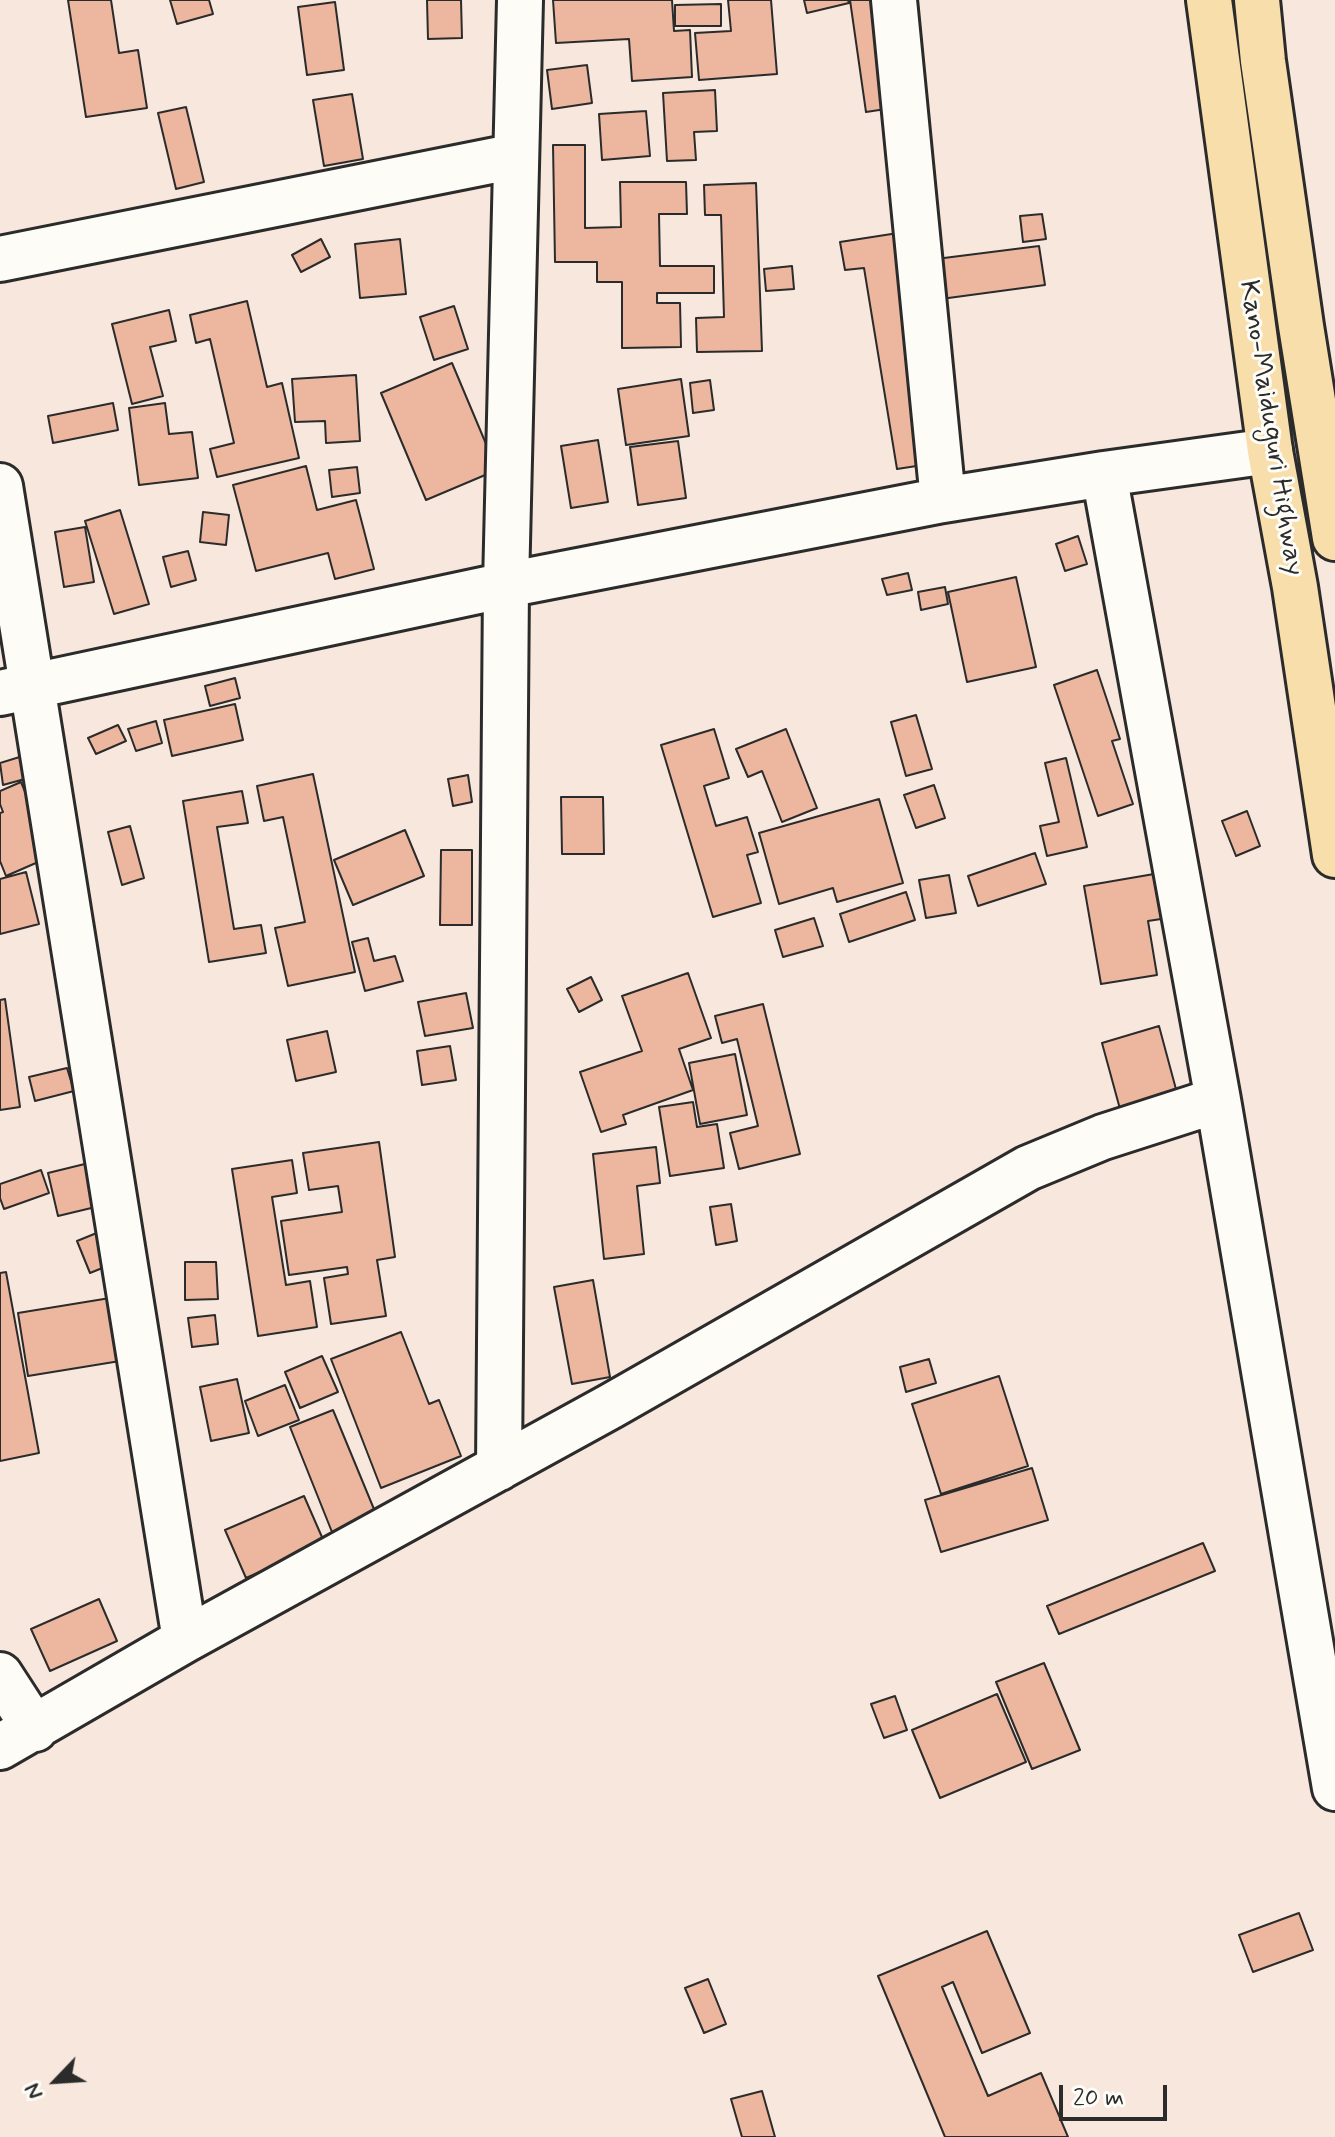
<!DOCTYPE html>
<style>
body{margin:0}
#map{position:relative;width:1335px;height:2137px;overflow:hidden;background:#f8e7dc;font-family:Mynerve,sans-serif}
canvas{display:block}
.north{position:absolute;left:16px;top:2041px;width:80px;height:80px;-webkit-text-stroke:6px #fdfcf7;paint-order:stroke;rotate:245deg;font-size:22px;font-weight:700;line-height:32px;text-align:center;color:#2b2b2b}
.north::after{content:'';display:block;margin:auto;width:28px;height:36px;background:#2b2b2b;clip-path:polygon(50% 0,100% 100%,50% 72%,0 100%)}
.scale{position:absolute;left:1059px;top:2085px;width:108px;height:36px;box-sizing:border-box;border:4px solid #2b2b2b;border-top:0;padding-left:10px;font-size:24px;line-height:28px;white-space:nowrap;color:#2b2b2b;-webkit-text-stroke:6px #fdfcf7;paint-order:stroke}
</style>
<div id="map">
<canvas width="1335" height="2137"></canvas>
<div class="north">N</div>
<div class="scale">20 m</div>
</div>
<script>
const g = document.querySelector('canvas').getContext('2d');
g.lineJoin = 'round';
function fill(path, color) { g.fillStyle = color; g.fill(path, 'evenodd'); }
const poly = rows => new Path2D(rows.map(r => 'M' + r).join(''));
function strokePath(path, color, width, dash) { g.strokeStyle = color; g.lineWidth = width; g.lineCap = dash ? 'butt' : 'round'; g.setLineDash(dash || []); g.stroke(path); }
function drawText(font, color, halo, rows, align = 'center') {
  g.font = font + ' Mynerve,sans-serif'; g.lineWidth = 6; g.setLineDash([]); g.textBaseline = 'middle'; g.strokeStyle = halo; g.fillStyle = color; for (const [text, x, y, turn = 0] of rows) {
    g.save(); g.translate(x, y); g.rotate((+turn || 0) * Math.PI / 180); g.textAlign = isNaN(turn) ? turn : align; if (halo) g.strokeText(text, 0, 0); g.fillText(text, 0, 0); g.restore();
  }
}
const building = poly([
 [68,0,111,0,119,53,138,50,147,108,86,117,68,0],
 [170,0,209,0,213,14,177,24,170,0],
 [427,0,461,0,462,38,428,39,427,0],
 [553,0,672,0,674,31,690,30,692,77,632,81,629,39,556,43,553,0],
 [728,0,771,0,777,74,699,80,695,33,731,31,728,0],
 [804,0,848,0,849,3,807,13,804,0],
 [850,0,884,0,899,107,866,112,850,0],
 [335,2,344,70,307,75,298,7,335,2],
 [721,4,721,26,675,26,675,5,721,4],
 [587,65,592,103,552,109,547,70,587,65],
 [715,90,717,131,694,132,696,160,667,161,663,93,715,90],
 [352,94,363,159,324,166,313,100,352,94],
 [186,107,204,182,176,189,158,113,186,107],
 [646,111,650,156,602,160,599,114,646,111],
 [553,145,585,145,585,228,621,227,620,182,686,182,687,214,659,214,660,266,714,266,714,293,657,293,657,303,680,303,681,347,622,348,622,282,597,282,597,262,555,262,553,145],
 [756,183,762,351,697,352,696,318,724,317,721,215,705,215,704,185,756,183],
 [1042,214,1046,239,1023,242,1020,216,1042,214],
 [898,233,936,463,897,469,864,268,845,270,840,242,898,233],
 [321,239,330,257,301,272,292,255,321,239],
 [400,239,406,294,360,298,355,244,400,239],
 [1039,246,1045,285,941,299,936,259,1039,246],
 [792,266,794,289,766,291,764,269,792,266],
 [247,301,267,387,282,383,299,458,217,477,210,449,234,443,210,339,196,343,190,315,247,301],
 [454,306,468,349,434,360,420,317,454,306],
 [169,310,176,341,150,347,163,396,132,404,112,324,169,310],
 [452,363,497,470,426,500,381,393,452,363],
 [356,375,360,441,326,443,325,421,295,422,292,379,356,375],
 [681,379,689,436,626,445,618,389,681,379],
 [710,380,714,410,693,413,690,383,710,380],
 [113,403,118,430,53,443,48,416,113,403],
 [165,403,169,434,192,432,198,478,139,485,129,408,165,403],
 [598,440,608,502,571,508,561,446,598,440],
 [678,441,686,498,638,505,630,447,678,441],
 [306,466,317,510,356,500,374,569,335,579,328,553,256,571,233,485,306,466],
 [357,467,360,493,332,497,329,470,357,467],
 [120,510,149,604,114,614,85,521,120,510],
 [203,512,229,515,226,545,200,542,203,512],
 [85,527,94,582,64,587,55,532,85,527],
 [1078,536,1087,564,1065,571,1056,544,1078,536],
 [188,551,196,580,171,587,163,557,188,551],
 [908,573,912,590,887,595,882,579,908,573],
 [1016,577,1036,667,967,682,948,592,1016,577],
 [945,587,948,604,921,610,918,592,945,587],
 [1097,670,1120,739,1112,741,1133,804,1098,816,1054,685,1097,670],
 [235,678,240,698,210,706,205,686,235,678],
 [235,704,243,740,172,756,164,720,235,704],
 [916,715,932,769,906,776,891,722,916,715],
 [156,721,162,743,136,751,128,729,156,721],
 [118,725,126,741,96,754,88,738,118,725],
 [714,729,729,778,704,786,716,826,747,817,758,852,747,855,761,903,713,917,661,745,714,729],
 [786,729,817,808,782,822,762,771,748,777,736,749,786,729],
 [26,755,32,777,3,785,0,763,26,755],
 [1066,758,1087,847,1047,856,1040,826,1059,822,1045,763,1066,758],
 [313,774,355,972,288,986,275,928,305,922,283,817,264,821,257,786,313,774],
 [468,775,472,802,453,806,448,779,468,775],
 [21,782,52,856,6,876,0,861,0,813,3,812,0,804,0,791,21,782],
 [934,785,945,818,916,828,904,795,934,785],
 [242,791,248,823,217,827,234,929,261,925,266,953,209,962,183,801,242,791],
 [561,797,603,797,604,854,562,854,561,797],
 [879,799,903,883,837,902,833,888,779,904,759,833,879,799],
 [1247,811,1260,846,1236,856,1222,821,1247,811],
 [130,826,144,878,122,885,108,832,130,826],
 [405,830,424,876,353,905,334,860,405,830],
 [441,850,472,850,472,925,440,925,441,850],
 [1035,853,1046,884,978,906,968,876,1035,853],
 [26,872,39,924,0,934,0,879,26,872],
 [1154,874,1161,919,1148,921,1157,975,1101,984,1084,886,1154,874],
 [949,875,956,913,926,918,919,880,949,875],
 [906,892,915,920,849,942,840,914,906,892],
 [814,918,823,946,783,957,775,930,814,918],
 [368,938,374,961,395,956,403,981,365,991,352,942,368,938],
 [688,973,711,1038,679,1049,693,1090,623,1115,626,1124,601,1132,580,1072,642,1051,622,996,688,973],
 [591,977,602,1000,579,1012,567,989,591,977],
 [466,993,473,1028,425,1036,418,1002,466,993],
 [5,999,20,1107,0,1110,0,1000,5,999],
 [763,1004,800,1154,739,1169,730,1133,758,1126,737,1039,722,1043,715,1016,763,1004],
 [1159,1026,1177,1093,1120,1109,1102,1043,1159,1026],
 [327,1031,336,1072,296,1081,287,1040,327,1031],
 [450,1046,456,1080,422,1085,417,1051,450,1046],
 [735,1054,747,1115,700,1124,689,1063,735,1054],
 [67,1068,74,1091,35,1101,29,1077,67,1068],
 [693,1102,697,1127,717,1124,724,1168,670,1176,659,1107,693,1102],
 [379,1142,395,1257,377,1260,386,1316,331,1324,324,1278,348,1274,347,1267,289,1275,281,1221,342,1212,338,1186,309,1190,303,1153,379,1142],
 [656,1147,660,1183,637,1186,644,1254,604,1259,593,1154,656,1147],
 [292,1160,297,1193,272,1197,286,1285,310,1281,317,1327,258,1336,232,1169,292,1160],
 [97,1161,108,1204,58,1216,48,1173,97,1161],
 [41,1170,49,1193,4,1209,0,1198,0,1184,41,1170],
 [731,1204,737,1241,716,1245,710,1207,731,1204],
 [104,1230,117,1262,90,1273,77,1241,104,1230],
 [185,1262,216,1262,218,1299,185,1300,185,1262],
 [6,1272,39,1453,0,1461,0,1273,6,1272],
 [593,1280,610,1377,572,1384,554,1287,593,1280],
 [110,1298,120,1361,28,1376,18,1313,110,1298],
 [215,1315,218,1344,192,1347,188,1318,215,1315],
 [401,1332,429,1404,439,1400,461,1456,381,1488,331,1359,401,1332],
 [322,1356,338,1392,300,1408,285,1372,322,1356],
 [929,1359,936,1383,906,1392,900,1367,929,1359],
 [999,1376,1028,1466,941,1494,912,1404,999,1376],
 [237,1379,249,1433,211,1441,200,1387,237,1379],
 [285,1385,299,1420,258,1436,245,1401,285,1385],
 [333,1410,376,1514,332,1532,290,1427,333,1410],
 [1032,1468,1048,1520,941,1552,925,1500,1032,1468],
 [304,1496,325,1544,246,1578,225,1530,304,1496],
 [1203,1543,1215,1571,1059,1634,1047,1606,1203,1543],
 [99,1599,117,1641,50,1671,31,1629,99,1599],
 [1044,1663,1080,1750,1032,1769,996,1682,1044,1663],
 [997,1694,1026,1762,940,1798,912,1730,997,1694],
 [895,1696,907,1730,884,1738,871,1704,895,1696],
 [1299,1913,1313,1950,1253,1972,1239,1935,1299,1913],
 [987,1931,1030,2033,982,2053,953,1982,942,1987,988,2096,1041,2073,1068,2137,945,2137,878,1976,987,1931],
 [708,1979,726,2024,704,2033,685,1988,708,1979],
 [762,2091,775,2137,742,2137,731,2099,762,2091]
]);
const minor = poly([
 [894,0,943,500],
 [0,259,516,156],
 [1104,474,1218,1100,1335,1788],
 [0,486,185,1640],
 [0,693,506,585,943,500,1104,474,1270,451],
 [499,1468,506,585,520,0],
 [0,1675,35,1729],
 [0,1747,185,1640,611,1406,1028,1168,1103,1137,1218,1100]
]);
const highway = poly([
 [1209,0,1270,451,1295,587,1335,855],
 [1257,0,1263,61,1301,326,1335,538]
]);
const streetNames = [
 ["Kano-Maiduguri Highway",1270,428,81]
];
fill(building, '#ecb79e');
strokePath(building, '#2b2b2b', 2);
strokePath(minor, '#2b2b2b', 50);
strokePath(highway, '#2b2b2b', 50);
strokePath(minor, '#fdfcf7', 44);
strokePath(highway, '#f8deab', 44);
drawText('28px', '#2b2b2b', '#fdfcf7', streetNames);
</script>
